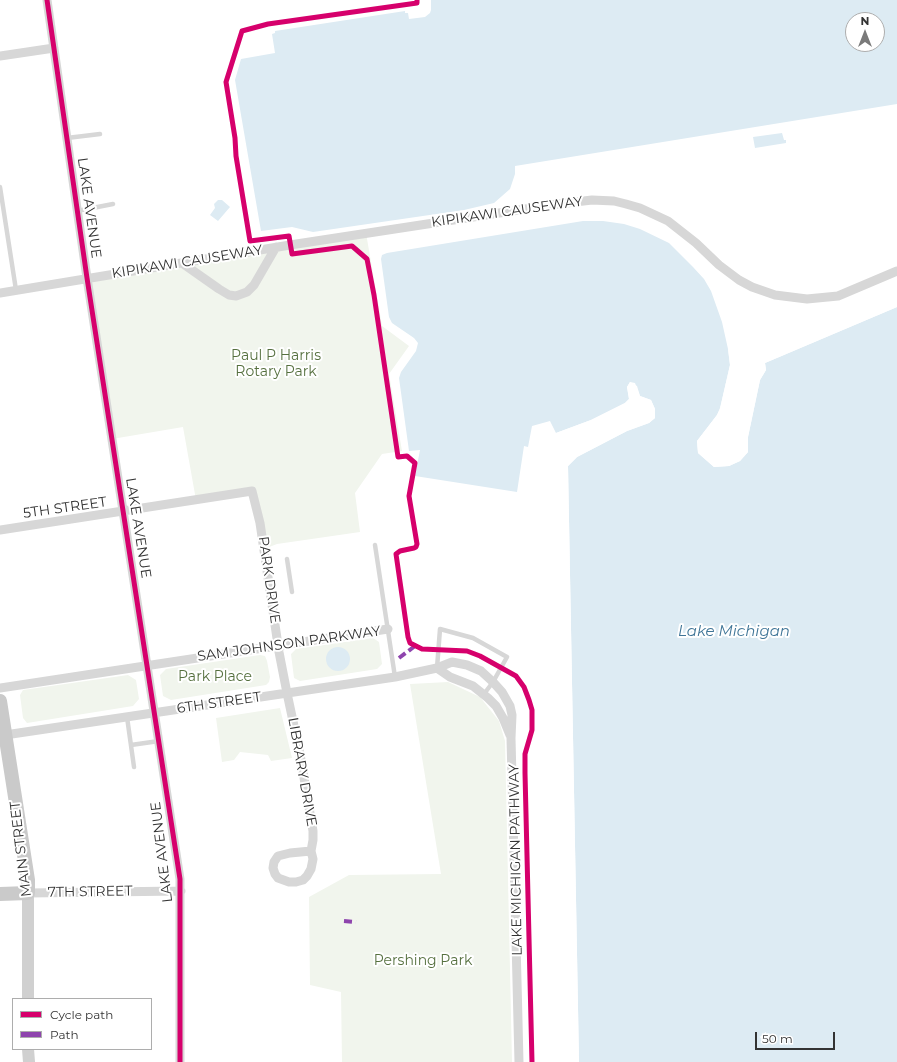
<!DOCTYPE html>
<style>
body{margin:0}
#map{position:relative;width:897px;height:1062px;overflow:hidden;background:#fff;font-family:Montserrat,sans-serif}
canvas{display:block}
.legend{position:absolute;left:12px;top:998px;width:140px;height:52px;box-sizing:border-box;background:#fff;border:1px solid #adadad;margin:0;padding:5px 7px;list-style:none;font-size:12px;color:#333}
.legend li{display:flex;align-items:center;gap:8px;height:20px}
.legend b{width:20px;border:1px solid #adadad}
.north{position:absolute;left:845px;top:12px;width:40px;height:40px;box-sizing:border-box;background:#fff;border:1px solid #adadad;border-radius:50%;rotate:0deg;font-size:11px;font-weight:700;line-height:16px;text-align:center;color:#333}
.north::after{content:'';display:block;margin:auto;width:14px;height:18px;background:#7a7a7a;clip-path:polygon(50% 0,100% 100%,50% 72%,0 100%)}
.scale{position:absolute;left:755px;top:1032px;width:80px;height:18px;box-sizing:border-box;border:2px solid #333;border-top:0;padding-left:5px;font-size:12px;line-height:14px;white-space:nowrap;color:#333;-webkit-text-stroke:3px #fff;paint-order:stroke}
</style>
<div id="map">
<canvas width="897" height="1062"></canvas>
<ul class="legend">
<li><b style="height:5px;background:#d6006c"></b>Cycle path</li>
<li><b style="height:5px;background:#8e44ad"></b>Path</li>
</ul>
<div class="north">N</div>
<div class="scale">50 m</div>
</div>
<script>
const g = document.querySelector('canvas').getContext('2d');
g.lineJoin = 'round';
function fill(path, color) { g.fillStyle = color; g.fill(path, 'evenodd'); }
const poly = rows => new Path2D(rows.map(r => 'M' + r).join(''));
function strokePath(path, color, width, dash) { g.strokeStyle = color; g.lineWidth = width; g.lineCap = dash ? 'butt' : 'round'; g.setLineDash(dash || []); g.stroke(path); }
function drawText(font, color, halo, rows, align = 'center') {
  g.font = font + ' Montserrat,sans-serif'; g.lineWidth = 4; g.setLineDash([]); g.textBaseline = 'middle'; g.strokeStyle = halo; g.fillStyle = color; for (const [text, x, y, turn = 0] of rows) {
    g.save(); g.translate(x, y); g.rotate((+turn || 0) * Math.PI / 180); g.textAlign = isNaN(turn) ? turn : align; if (halo) g.strokeText(text, 0, 0); g.fillText(text, 0, 0); g.restore();
  }
}
const green = poly([
 [366,233,382,326,409,346,389,374,402,451,382,454,355,493,360,532,277,544,264,549,252,491,196,500,183,427,112,439,87,278],
 [373,638,379,642,382,664,377,669,300,681,294,678,291,654,296,649],
 [260,655,265,656,267,661,270,677,269,682,266,685,171,700,163,696,160,675,166,669],
 [128,675,136,680,139,699,133,706,27,723,23,718,20,695,23,690],
 [448,682,480,697,499,721,505,741,512,1062,342,1062,341,992,310,985,309,897,349,875,441,874,410,684],
 [280,708,292,758,271,761,268,755,240,752,234,760,222,762,216,718]
]);
const water = poly([
 [431,0,897,0,897,104,515,166,515,174,510,189,494,203,464,210,313,232,292,227,261,231,235,80,241,59,275,53,272,34,275,33,275,31,405,11,405,13,408,13,409,19,425,17,430,13,431,10],
 [853,20,877,20,877,44,853,44],
 [782,133,784,140,786,140,786,143,755,148,753,137],
 [218,200,222,200,230,207,218,221,210,215,215,208,214,204],
 [583,221,603,221,624,224,640,229,669,243,693,267,704,279,711,291,722,322,728,349,730,365,720,409,717,415,697,441,698,453,714,467,729,466,740,461,748,452,748,437,760,380,766,370,765,363,897,307,897,1062,579,1062,568,466,577,457,627,431,649,423,655,418,655,409,651,400,640,396,637,386,630,382,627,387,629,399,625,403,591,420,556,433,550,421,532,426,528,447,524,446,517,492,415,476,420,450,409,451,399,378,401,372,416,351,418,343,414,338,392,323,389,317,381,259,382,255,387,253],
 '326 659a12 12 0 1 1 24 0a12 12 0 1 1-24 0Z'
]);
const pier = poly([
 [897,305,897,307,765,363,766,370,760,380,748,437,748,452,740,461,729,466,714,467,698,453,697,441,717,415,720,408,730,365,728,349,730,348,732,365,722,409,718,416,699,441,700,452,715,465,729,464,739,459,746,452,746,437,759,380,764,369,763,362],
 [630,382,635,383,640,396,651,400,655,409,655,418,649,423,627,431,577,457,568,466,579,1062,577,1062,566,466,576,455,626,429,648,421,653,417,653,409,649,402,638,397,635,387,633,384,631,384,629,387,631,400,626,405,592,422,557,435,556,433,591,420,625,403,629,399,627,387]
]);
const lane = poly([
 [67,138,100,134],
 [0,187,16,290],
 [77,211,113,204],
 [375,545,395,677],
 [287,559,292,592],
 [437,668,440,629,473,638,507,657,493,682,484,694],
 [127,717,134,767],
 [131,745,159,741]
]);
const street = poly([
 [47,0,87,278,180,879,180,1062],
 [0,56,54,48],
 [182,263,219,289,229,295,236,296,247,292,254,285,276,247],
 [0,293,290,245,558,204,592,200,614,201,626,204,640,208,668,221,696,243,719,265,739,280,752,287,775,295,807,299,838,296,897,271],
 [0,530,252,491,260,523,279,652,287,693,300,754,313,831,313,840,311,851,313,859,311,869,307,876,303,880,296,882,289,882,278,878,275,874,273,868,274,862,278,856,290,853,311,851],
 [437,668,450,677,473,686,488,698,496,706,503,718,510,735],
 [0,688,388,629],
 [5,735,395,677,437,668,452,662,467,665,481,671,493,682,502,692,510,706,512,715,511,738,519,1062],
 [28,893,181,891]
]);
const secondary = poly([
 [28,893,28,999],
 [28,1049,29,1062]
]);
const primary = poly([
 [0,701,28,880,28,893,0,894]
]);
const quiet = poly([
 [399,658,415,646],
 [344,921,356,922]
]);
const cycleway = poly([
 [47,0,87,278,180,879,180,1062],
 [417,0,417,3,268,24,242,31,226,82,235,138,236,156,250,241,289,236,292,254,352,246,367,259,374,295,398,457,407,456,415,463,409,496,417,544,416,547,414,548,400,551,396,554,408,637,410,643,422,649,467,651,480,656,516,676,524,687,529,700,532,710,532,730,525,754,525,773,532,1062]
]);
const streetNames = [
 ["LAKE AVENUE",89,208,82],
 ["KIPIKAWI CAUSEWAY",507,212,-8],
 ["KIPIKAWI CAUSEWAY",187,262,-9],
 ["5TH STREET",65,508,-8],
 ["LAKE AVENUE",138,528,81],
 ["PARK DRIVE",269,580,82],
 ["SAM JOHNSON PARKWAY",289,644,-8],
 ["6TH STREET",219,703,-8],
 ["LIBRARY DRIVE",302,772,80],
 ["MAIN STREET",21,849,-97],
 ["LAKE AVENUE",162,852,-97],
 ["LAKE MICHIGAN PATHWAY",516,860,-91],
 ["7TH STREET",90,892,-1]
];
const parkNames = [
 ["Paul P Harris",276,356],
 ["Rotary Park",276,372],
 ["Park Place",215,677],
 ["Pershing Park",423,961]
];
const waterNames = [
 ["Lake Michigan",734,632]
];
fill(green, '#f1f5ed');
fill(water, '#ddebf3');
fill(pier, '#fff');
strokePath(lane, '#d7d7d7', 4.5);
strokePath(street, '#d7d7d7', 9);
strokePath(secondary, '#d0d0d0', 12);
strokePath(primary, '#cacaca', 14);
strokePath(quiet, '#8e44ad', 4, [8, 4]);
strokePath(cycleway, '#d6006c', 5);
drawText('14px', '#333', '#fff', streetNames);
drawText('14px', '#56703f', '#fff', parkNames);
drawText('italic 15px', '#3f7597', '#fff', waterNames);
</script>
